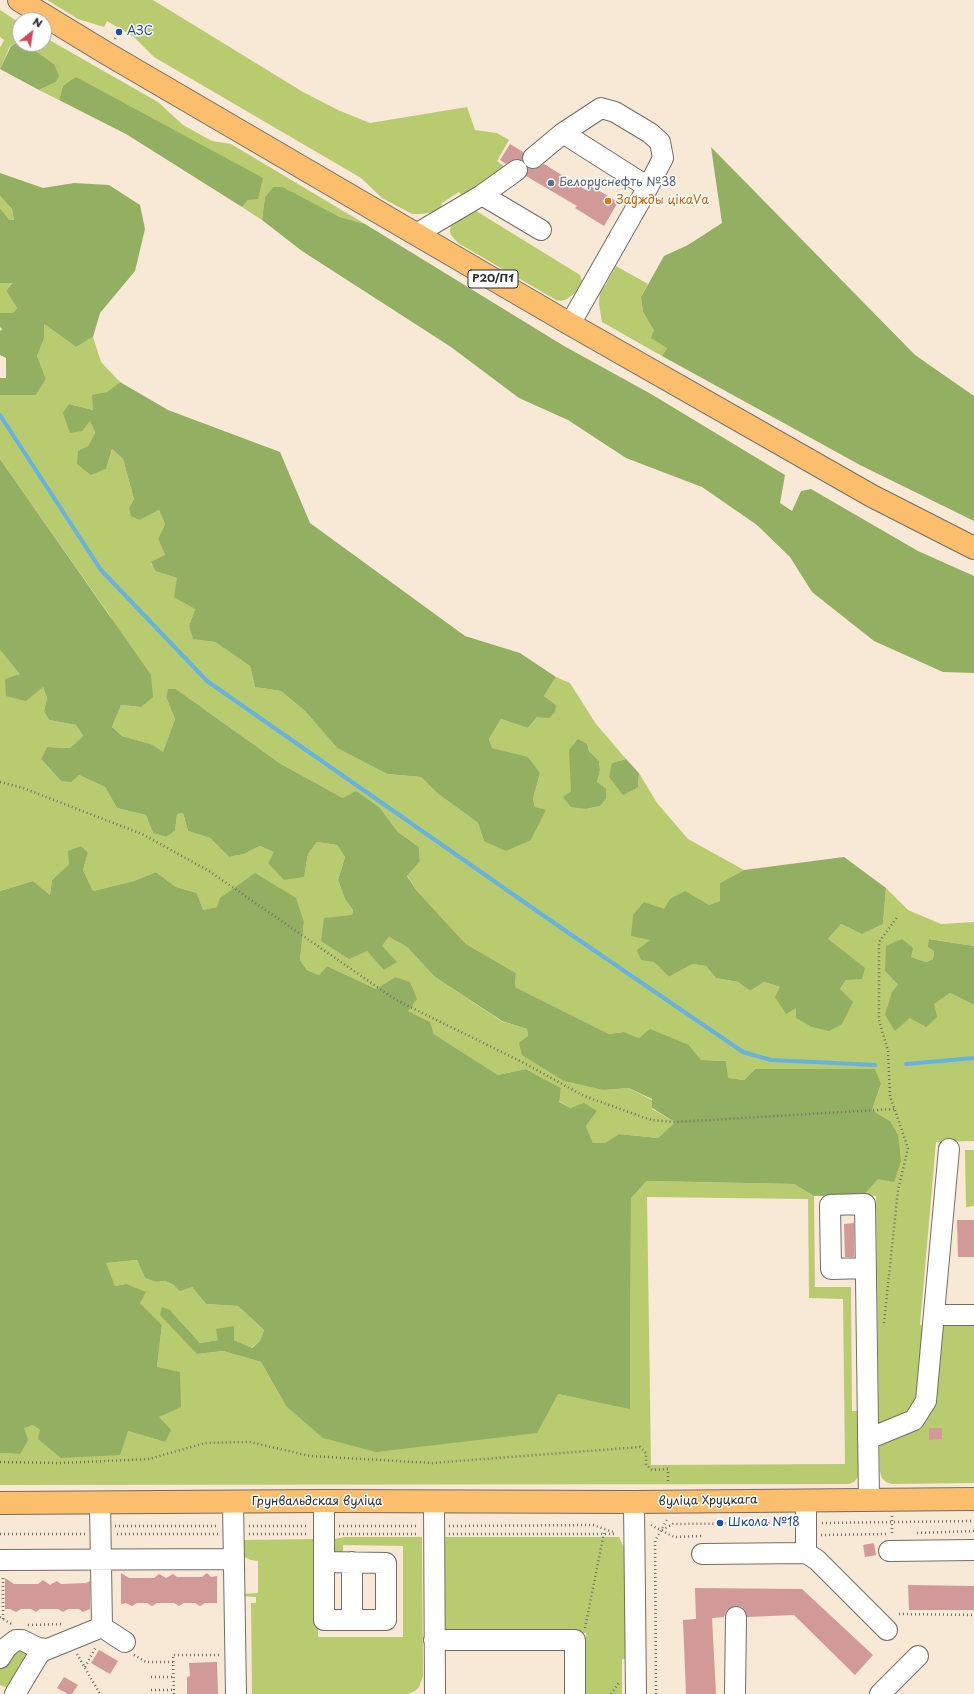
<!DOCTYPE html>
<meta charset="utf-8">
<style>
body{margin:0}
#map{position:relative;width:974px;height:1694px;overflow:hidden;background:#f8e8d6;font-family:"Playpen Sans",sans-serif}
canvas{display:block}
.north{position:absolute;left:12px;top:12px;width:40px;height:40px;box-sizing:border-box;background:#fff;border:1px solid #aaa;border-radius:50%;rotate:30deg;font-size:11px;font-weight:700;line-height:16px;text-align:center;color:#2b2b2b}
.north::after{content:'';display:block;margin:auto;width:14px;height:18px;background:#d1495b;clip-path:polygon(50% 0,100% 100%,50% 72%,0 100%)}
</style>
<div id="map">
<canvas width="974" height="1694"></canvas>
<div class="north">N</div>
</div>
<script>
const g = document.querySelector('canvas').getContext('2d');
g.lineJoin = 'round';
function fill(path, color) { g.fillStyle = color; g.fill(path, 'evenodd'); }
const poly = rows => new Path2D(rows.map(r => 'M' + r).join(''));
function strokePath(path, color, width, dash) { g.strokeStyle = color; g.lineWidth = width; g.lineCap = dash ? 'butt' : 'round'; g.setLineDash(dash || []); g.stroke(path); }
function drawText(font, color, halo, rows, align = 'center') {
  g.font = font + ' "Playpen Sans",sans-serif'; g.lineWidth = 3; g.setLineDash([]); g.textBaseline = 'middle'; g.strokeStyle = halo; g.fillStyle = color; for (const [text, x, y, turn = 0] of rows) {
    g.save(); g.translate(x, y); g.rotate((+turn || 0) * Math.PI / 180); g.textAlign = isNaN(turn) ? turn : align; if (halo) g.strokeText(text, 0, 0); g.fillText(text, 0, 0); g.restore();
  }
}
const green = poly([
 [47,0,153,0,303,92,338,110,370,123,467,107,475,130,497,133,509,140,497,161,504,166,499,172,463,197,459,192,442,203,440,211,422,214,412,214,382,198,361,178,154,57,134,37,107,21,104,27,78,19],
 [0,10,20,23,20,41,10,46,0,69,0,48,4,40,0,37],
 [44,37,158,102,183,125,212,141,231,144,365,224,340,217,283,187,273,187,265,197,262,220,242,207,248,200,63,86,59,100,39,90,56,82,54,64,26,44,44,44],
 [0,196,12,209,14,221,9,221,0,208],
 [473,209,580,275,582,281,575,293,567,299,561,301,556,300,458,243,451,235,450,230,452,224],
 [616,266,648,284,641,297,643,312,667,348,662,356,602,322,599,304,600,287,605,286],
 [12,282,6,291,17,308,13,313,0,313,0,283],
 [44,324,76,347,93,337,101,362,120,382,107,392,93,410,69,404,90,420,95,434,88,446,91,474,106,469,112,449,123,459,134,499,129,508,140,520,159,510,165,524,158,539,165,555,151,563,155,571,177,578,195,609,189,626,193,638,215,642,250,666,255,687,281,691,305,711,337,748,387,774,421,777,437,793,478,823,484,841,531,840,545,811,535,807,533,799,540,773,528,758,492,748,489,739,501,719,528,728,537,717,556,705,544,696,556,677,570,683,596,724,626,759,612,763,638,787,639,773,657,803,688,839,744,870,720,883,720,901,709,905,651,940,654,962,669,977,692,964,706,966,716,978,738,982,750,991,764,982,780,987,796,1008,840,989,846,980,828,939,841,924,862,934,883,924,886,888,908,910,941,924,974,922,974,946,930,939,934,951,933,959,926,962,911,957,885,971,898,985,895,1030,910,1018,950,993,974,1005,974,1141,936,1142,920,1325,927,1325,920,1399,910,1415,879,1428,876,1196,864,1195,878,1179,890,1121,872,1110,881,1084,755,1069,744,1080,727,1078,726,1061,701,1060,689,1045,639,1038,624,1032,609,1034,515,987,516,973,466,944,417,891,407,875,420,861,419,847,398,832,380,808,343,798,281,764,176,689,168,689,166,697,175,719,163,753,151,744,122,736,112,727,121,705,141,707,111,617,0,459,0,395,36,395,46,379,37,356,44,339],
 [587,744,589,751,599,761,600,770,597,782,606,799,600,806,586,809,564,797,571,791],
 [0,650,21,674,43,687,47,698,44,711,49,720,76,725,83,736,70,748,47,747,41,759,61,781,79,775,105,787,117,808,146,815,153,833,166,837,175,831,177,814,183,813,188,831,210,838,229,857,244,854,260,846,275,852,268,863,304,876,308,854,317,842,337,845,345,857,338,880,345,899,353,910,352,914,367,951,382,946,389,937,407,947,435,977,501,1021,527,1029,528,1036,604,1090,629,1088,652,1100,652,1109,675,1122,658,1138,619,1134,605,1143,593,1143,586,1126,596,1112,571,1108,558,1101,561,1088,526,1069,498,1075,434,1034,429,1022,408,1011,395,977,376,989,327,966,319,975,307,970,300,960,304,922,217,907,203,910,197,893,176,887,156,872,134,881,93,891,83,870,88,853,69,864,52,880,50,895,33,881,0,891],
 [965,1150,974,1150,974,1206,966,1207],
 [647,1181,794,1184,814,1196,815,1287,851,1287,852,1411,858,1411,859,1472,858,1477,854,1482,849,1484,0,1485,0,1453,20,1454,24,1427,33,1425,40,1430,128,1431,165,1442,158,1417,157,1367,162,1325,140,1303,126,1284,115,1286,105,1263,137,1260,145,1278,156,1282,165,1281,174,1285,192,1287,206,1304,238,1306,264,1330,260,1341,251,1348,234,1340,218,1340,200,1343,170,1310,197,1354,223,1351,261,1362,286,1406,558,1394,630,1408,631,1198],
 [647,1197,808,1199,809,1298,843,1299,845,1464,651,1465],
 [974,1324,974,1483,892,1484,886,1482,882,1478,880,1472,879,1441,918,1425,939,1325],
 [344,1537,422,1537,423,1676,419,1687,415,1691,408,1694,252,1694,251,1603,256,1603,256,1597,240,1596,240,1594,258,1593,258,1561,251,1560,244,1557,242,1553,242,1540,318,1539,318,1637,403,1637,403,1546,343,1545,343,1556,335,1553,332,1549,331,1540],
 [441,1537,619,1537,625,1550,626,1659,622,1659,622,1694,586,1694,586,1633,444,1632],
 [14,1647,30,1653,9,1687,5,1687,0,1685,0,1669]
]);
const forest = poly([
 [20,41,20,44,26,44,54,64,59,76,56,82,39,90,0,69,11,46],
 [76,77,263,178,258,199,248,200,242,207,126,134,59,100,63,86],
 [711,147,915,355,974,396,974,521,860,465,662,356,667,348,651,338,654,330,643,312,641,297,664,256,688,245,722,223],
 [0,173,43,188,74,183,109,185,140,205,145,229,135,271,100,313,93,337,76,347,44,324,44,339,37,356,46,379,36,395,0,395,0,378,6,378,6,358,0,355,0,331,2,329,0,327,0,313,13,313,17,308,6,291,12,283,0,283,0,208,9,220,14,220,12,209,0,196],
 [273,187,283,187,340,217,365,224,564,346,651,394,785,475,780,503,792,511,801,491,811,489,918,551,974,576,974,673,943,672,874,641,812,592,790,557,757,525,702,487,626,458,568,420,519,398,451,347,302,251,262,220,265,197],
 [120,382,168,410,280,452,310,523,465,636,520,653,556,677,544,696,556,705,555,712,549,718,537,717,528,728,501,719,489,739,492,748,528,757,540,773,533,799,535,807,546,810,531,840,506,851,484,841,478,823,437,793,421,777,387,774,337,748,305,711,281,691,255,687,250,666,215,642,193,639,189,626,195,609,174,597,177,578,155,571,151,562,165,555,158,539,165,524,159,510,140,520,131,516,129,508,134,499,123,459,112,449,106,469,91,475,77,464,78,451,88,446,95,433,90,421,82,431,70,433,63,413,69,404,93,410,92,395,107,392],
 [0,459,151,675,153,697,141,707,121,705,112,727,122,736,151,744,163,752,175,719,166,697,168,689,176,689,281,764,343,798,356,791,380,808,398,832,419,847,420,861,407,876,417,891,466,944,516,973,515,987,609,1034,624,1032,639,1038,650,1029,689,1045,701,1060,726,1061,728,1078,744,1080,755,1069,875,1069,881,1084,872,1110,890,1121,898,1135,901,1161,894,1182,878,1179,864,1195,814,1196,794,1184,647,1181,631,1198,630,1409,558,1394,537,1433,376,1452,323,1438,286,1406,261,1362,223,1351,197,1354,160,1315,162,1307,170,1310,200,1343,218,1340,216,1329,234,1326,234,1340,252,1348,260,1341,264,1330,238,1306,206,1304,192,1287,180,1291,174,1285,165,1281,156,1282,145,1278,137,1260,106,1263,115,1286,126,1284,146,1292,140,1303,162,1325,157,1367,180,1372,181,1407,159,1417,171,1430,165,1442,128,1431,120,1455,61,1458,38,1439,40,1430,33,1425,24,1428,28,1440,20,1454,0,1453,0,891,33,881,50,895,52,880,69,864,68,851,81,846,88,853,83,870,93,891,134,881,156,872,176,887,197,893,203,910,217,907,220,898,255,873,296,898,304,922,300,960,307,970,319,975,327,966,376,989,395,977,410,982,417,999,408,1011,430,1022,434,1034,498,1075,526,1069,561,1088,559,1102,571,1108,584,1103,597,1111,586,1126,593,1143,605,1143,619,1134,658,1138,675,1122,652,1108,652,1099,629,1088,604,1090,564,1081,522,1055,519,1043,528,1036,527,1029,502,1021,435,977,407,947,389,937,382,946,397,962,384,970,367,951,349,959,321,941,324,918,352,915,353,910,345,899,338,880,345,857,337,845,317,842,308,854,304,877,284,880,268,863,274,852,260,846,244,854,229,857,210,838,188,831,183,813,177,814,175,831,166,837,153,833,146,815,117,808,105,787,79,775,71,782,61,781,41,759,47,747,70,748,83,736,76,725,49,720,44,711,47,698,43,687,26,701,6,696,5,679,20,674,0,650],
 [578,739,587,744,589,751,599,761,600,770,597,782,606,789,606,799,600,806,586,809,571,807,563,797,571,791,569,750],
 [626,759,639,773,638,787,623,795,609,777,612,763],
 [844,857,886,888,883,924,862,934,841,924,828,939,865,968,862,979,846,980,840,989,853,1002,842,1024,829,1031,812,1027,796,1018,796,1008,786,1014,775,997,780,987,764,982,750,991,738,982,716,978,706,966,692,964,669,977,654,962,641,960,637,950,650,940,631,936,633,915,644,902,664,909,670,899,685,891,709,905,720,901,720,883,744,870],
 [902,939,913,948,911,957,926,962,933,959,934,951,928,947,929,939,974,946,974,1005,950,993,934,1004,937,1017,926,1027,910,1018,895,1031,885,1015,892,992,898,985,885,971,886,946]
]);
const stream = poly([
 [0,415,101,570,207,681,557,925,743,1052,771,1060,875,1065],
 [906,1064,974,1058]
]);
const building = poly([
 [510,144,523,152,522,160,516,159,506,164,500,160],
 [544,164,586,190,589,185,618,202,604,226,575,208,577,206,526,176,528,168,535,169],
 [957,1220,974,1220,974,1257,958,1257],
 [854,1223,854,1257,845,1257,844,1224],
 [929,1428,942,1428,942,1439,929,1440],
 [874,1543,876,1555,865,1557,863,1545],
 [121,1573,129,1578,154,1578,159,1574,166,1578,173,1574,177,1577,202,1577,207,1573,211,1577,217,1576,217,1603,205,1603,200,1606,195,1603,184,1603,179,1606,174,1603,157,1603,152,1606,147,1603,137,1603,132,1606,126,1603,121,1604],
 [5,1578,14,1584,38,1584,43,1580,50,1585,57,1581,61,1584,86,1583,90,1581,90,1609,83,1612,79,1609,68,1609,63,1612,58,1609,40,1609,36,1612,31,1609,21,1609,16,1612,10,1609,5,1609],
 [908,1585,974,1586,974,1610,909,1610],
 [695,1588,802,1589,873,1655,855,1675,794,1615,747,1617,746,1612,742,1607,736,1606,731,1607,726,1611,724,1617,712,1618,716,1694,686,1694,683,1620,696,1619],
 [99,1650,118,1661,110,1674,91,1663],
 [217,1662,218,1694,187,1694,187,1677,190,1676,189,1663],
 [64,1677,78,1685,72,1694,68,1694,57,1688]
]);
const path = poly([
 [115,39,119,32],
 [0,782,23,788,142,834,209,871,396,1000,524,1063,584,1096,651,1120,675,1122,894,1109],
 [884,1323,898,1190,908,1148,890,1096,888,1051,879,1020,879,942,898,916],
 [0,1462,60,1463,149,1459,205,1443,250,1442,310,1456,432,1463,640,1447,646,1453,646,1465,652,1470,668,1469,668,1484],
 [892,1516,892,1533],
 [822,1523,974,1521],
 [651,1525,674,1537,702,1536],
 [115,1526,218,1526],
 [249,1526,308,1526],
 [339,1526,418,1526],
 [449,1526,593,1525,613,1532],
 [662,1530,673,1524,791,1523],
 [917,1533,974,1531],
 [0,1534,86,1534],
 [117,1534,218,1534],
 [249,1534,308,1534],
 [339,1534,418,1534],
 [449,1534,616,1534],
 [821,1535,888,1534],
 [899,1614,974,1615],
 [0,1617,13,1625],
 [3,1619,3,1576],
 [28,1625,63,1624],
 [585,1628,604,1533],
 [77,1654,100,1694],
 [134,1655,146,1662,173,1662],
 [85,1667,96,1647],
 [151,1677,173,1677],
 [151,1690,174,1690],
 [174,1694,173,1655,220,1655],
 [611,1694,619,1683],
 [656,1694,655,1541,668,1518]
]);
const minor = poly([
 [563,133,601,108,615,112,650,133,660,142,663,158,648,187],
 [533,158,563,133,648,187,570,324],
 [482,195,541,230],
 [416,234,482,195,517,170],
 [866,1268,831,1269,830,1205,865,1204,869,1500],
 [934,1315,974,1315],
 [868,1439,914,1420,926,1401,949,1149],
 [806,1500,806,1553],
 [324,1501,324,1620,386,1620,386,1563,324,1562],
 [233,1502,236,1694],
 [434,1502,435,1694],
 [634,1502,636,1694],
 [100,1503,102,1627,125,1642],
 [889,1551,974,1550],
 [702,1554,806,1553,817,1560,887,1630],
 [0,1560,234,1559],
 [352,1562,352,1620],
 [434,1640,575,1640,575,1694],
 [0,1658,7,1647,16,1640,22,1640,38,1648,47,1649],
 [15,1694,39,1654,43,1651,102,1627],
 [735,1694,736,1617],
 [880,1694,918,1656]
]);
const major = poly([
 [19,0,106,53,570,324,872,496,974,548],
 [0,1503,324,1501,634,1502,974,1499]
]);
const markers = [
 [119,32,4,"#1a4fb4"],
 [551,183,4,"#5c6f8a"],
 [608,201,4,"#e8710a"],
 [720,1523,4,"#1a4fb4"]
];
const shields = [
 [493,279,50]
];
const shieldNames = [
 ["Р20/П1",493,279]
];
const transitNames = [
 ["АЗС",127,32],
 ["Школа №18",728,1523]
];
const serviceNames = [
 ["Белоруснефть №38",559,183]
];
const foodNames = [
 ["Заўжды цікаVа",616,201]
];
const streetNames = [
 ["вуліца Хруцкага",708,1501,-1],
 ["Грунвальдская вуліца",317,1502]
];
fill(green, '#b8cb6f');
fill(forest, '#92af62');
strokePath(stream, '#67b2df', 4);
fill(building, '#d19997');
strokePath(minor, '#736d67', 22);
strokePath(major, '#736d67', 24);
strokePath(path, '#736d67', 2.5, [1, 3]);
strokePath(minor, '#fff', 20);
strokePath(major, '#fabe6d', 22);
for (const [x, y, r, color] of markers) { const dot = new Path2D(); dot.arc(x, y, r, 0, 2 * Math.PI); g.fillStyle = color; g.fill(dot); strokePath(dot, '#fff', 1.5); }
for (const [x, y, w] of shields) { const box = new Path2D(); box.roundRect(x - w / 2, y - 9, w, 18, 3); g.fillStyle = '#fff'; g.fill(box); strokePath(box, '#2b2b2b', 1); }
drawText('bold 11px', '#2b2b2b', null, shieldNames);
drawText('12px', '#164399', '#fff', transitNames, 'left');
drawText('12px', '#4e5e75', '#fff', serviceNames, 'left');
drawText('12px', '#c56008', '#fff', foodNames, 'left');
drawText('12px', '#2b2b2b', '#fff', streetNames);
</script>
